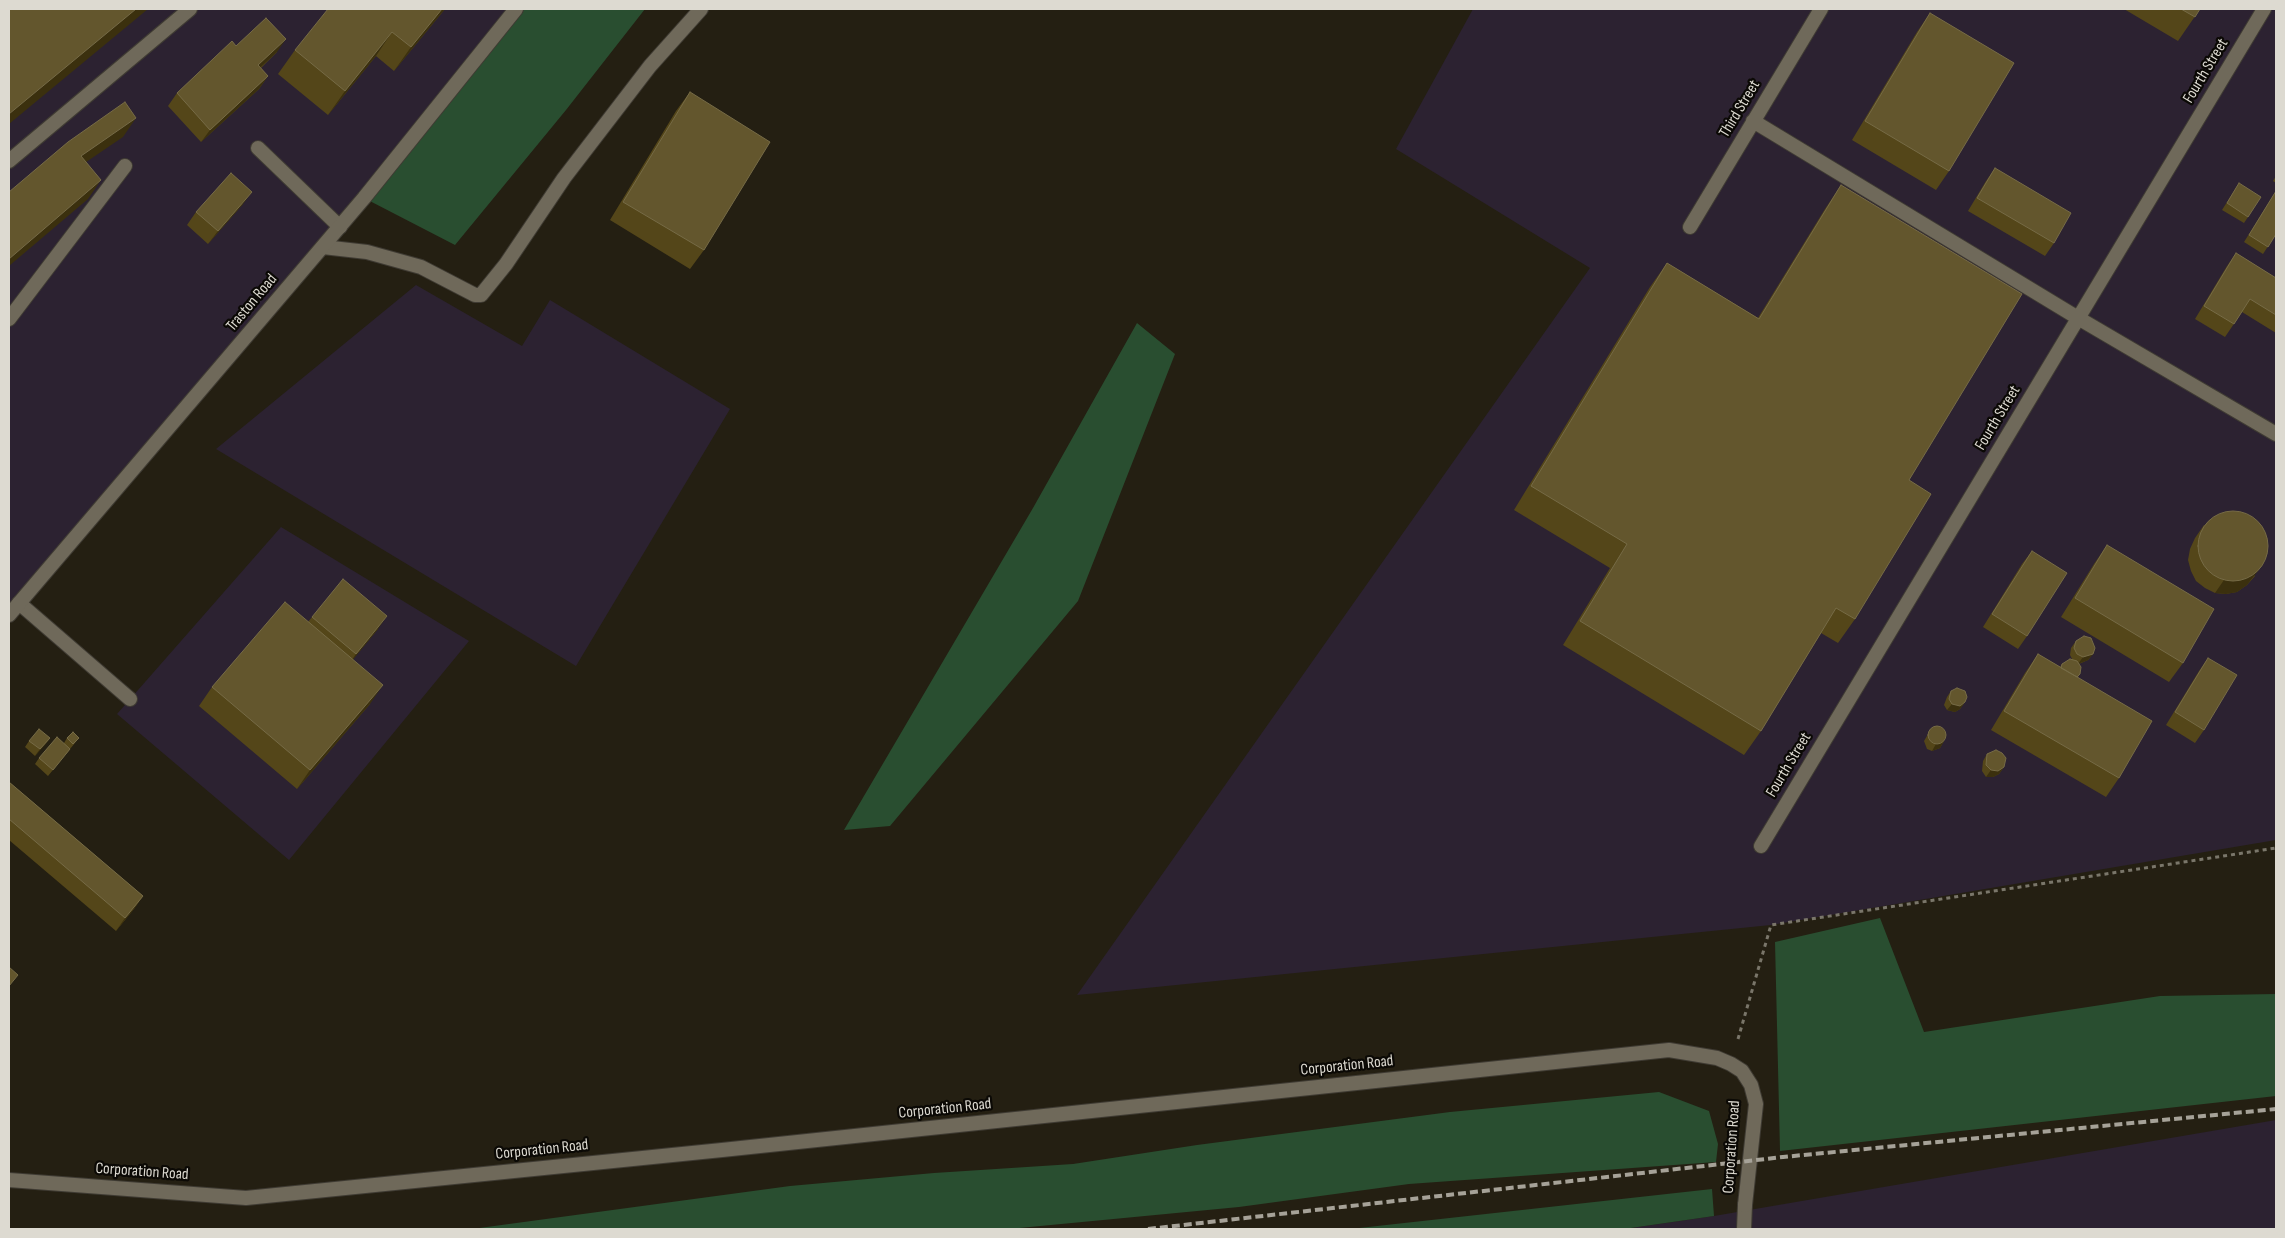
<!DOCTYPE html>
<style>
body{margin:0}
#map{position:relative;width:2285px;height:1238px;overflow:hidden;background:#241f12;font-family:"Sofia Sans Condensed",sans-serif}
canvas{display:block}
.frame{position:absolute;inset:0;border:10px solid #dddad1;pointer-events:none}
</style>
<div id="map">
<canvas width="2285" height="1238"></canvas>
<div class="frame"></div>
</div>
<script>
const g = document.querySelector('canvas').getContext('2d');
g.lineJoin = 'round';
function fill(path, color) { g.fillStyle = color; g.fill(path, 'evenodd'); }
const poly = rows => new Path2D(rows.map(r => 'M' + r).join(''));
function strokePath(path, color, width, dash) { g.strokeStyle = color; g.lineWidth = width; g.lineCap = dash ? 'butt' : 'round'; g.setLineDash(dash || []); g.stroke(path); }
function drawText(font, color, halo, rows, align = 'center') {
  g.font = font + ' "Sofia Sans Condensed",sans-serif'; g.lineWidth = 4.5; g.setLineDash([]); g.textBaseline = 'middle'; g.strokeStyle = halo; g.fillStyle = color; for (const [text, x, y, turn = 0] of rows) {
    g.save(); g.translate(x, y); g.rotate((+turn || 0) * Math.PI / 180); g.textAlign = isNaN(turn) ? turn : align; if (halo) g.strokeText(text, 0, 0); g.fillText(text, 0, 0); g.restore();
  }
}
const industrial = poly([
 [9,9,516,9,9,615],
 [1473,9,2276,9,2276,840,1771,925,1077,995,1590,268,1396,149],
 [416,285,522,346,550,300,730,409,576,666,216,449],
 [281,527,469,641,289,860,117,714],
 [2276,1120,2276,1229,1624,1229,1714,1216]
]);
const green = poly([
 [516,9,645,9,566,110,455,245,364,198],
 [1137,323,1175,354,1078,601,890,826,844,830,1033,508],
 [1880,918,1924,1032,2160,996,2276,994,2276,1096,1780,1151,1775,942],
 [1659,1092,1709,1111,1718,1144,1716,1162,1409,1184,1239,1207,1009,1229,472,1229,790,1186,934,1173,1073,1164,1197,1145,1450,1112],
 [1712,1189,1714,1216,1624,1229,1350,1229]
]);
const path = poly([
 [1738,1039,1771,925,2276,848]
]);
const service = poly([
 [1753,121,2078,318,2276,434],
 [258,148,340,227],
 [9,161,190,9],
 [1690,227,1821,9],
 [323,247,367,252,421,267,475,295,481,295,506,264,564,178,650,66,701,9],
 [9,319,125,166],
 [19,603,130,699],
 [1761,846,2264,9],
 [1744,1229,1745,1205]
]);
const minor = poly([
 [9,615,364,198,516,9],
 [9,1180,246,1198,722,1150,1669,1050,1717,1058,1731,1064,1742,1071,1751,1085,1756,1104,1745,1205]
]);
const rail = poly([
 [1148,1229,1783,1157,2276,1109]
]);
const wall = poly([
 [445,9,394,71,376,56,328,115,278,74,295,50],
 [2124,9,2200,9,2178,41],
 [1930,13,1949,171,1936,190,1852,140,1917,32],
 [236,46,277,52,261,68,268,76,259,89,201,142,168,106,177,93],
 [690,92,704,250,690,269,610,220,676,111],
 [1995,168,2054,243,2045,256,1968,211,1986,181],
 [2276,176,2276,183,2273,181],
 [2239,183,2248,217,2244,223,2222,210],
 [1841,185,1909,480,1855,619,1838,643,1821,633,1761,731,1744,755,1563,645,1610,568,1514,510,1650,287,1667,263,1758,318,1825,209],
 [2276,191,2276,234,2263,254,2244,242],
 [243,204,208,244,187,225,196,212],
 [2236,253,2276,278,2276,333,2242,312,2225,337,2195,319,2227,266],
 [2204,525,2255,576,2247,585,2237,592,2226,594,2215,593,2205,588,2196,581,2191,571,2188,560,2190,549,2195,538],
 [2107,545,2183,663,2169,682,2061,617,2094,564],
 [2032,551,2027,636,2018,649,1983,627,2022,564],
 [312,617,378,629,353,659,370,704,297,789,199,706,212,687,308,622],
 [2076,641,2093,654,2088,660,2079,664,2080,674,2078,677,2119,778,2106,797,1991,730,2025,673,2038,654,2060,667,2062,664,2072,659,2070,655,2071,648],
 [2208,658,2204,730,2195,743,2166,725,2199,671],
 [1951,691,1965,702,1960,709,1955,712,1947,710,1944,705,1947,697],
 [1931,729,1944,741,1940,748,1932,751,1927,749,1924,741],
 [50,738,35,756,25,747,29,741],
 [67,738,79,738,48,776,35,764,39,758,64,743],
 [1987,754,2004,767,1999,774,1993,777,1986,777,1982,771,1983,761],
 [9,782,143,896,134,909,116,931,9,840]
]);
const shadedWall = poly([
 [136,9,148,9,9,124,9,114],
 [442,9,445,9,394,71,411,47],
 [392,32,376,56,328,115,345,91],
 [286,39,277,52,249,78,258,65],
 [268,76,259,89,201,142,210,130],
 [136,118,123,137,67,175,81,156],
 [101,180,88,199,9,266,9,259],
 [252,192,243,204,208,244,218,231],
 [2264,563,2247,585,2237,592,2226,594,2215,593,2224,580],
 [387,616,378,629,347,667,356,654],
 [2093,654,2088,660,2078,664,2083,657],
 [383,685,370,704,297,789,310,770],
 [1965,702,1960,709,1955,712,1947,710,1952,704],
 [50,738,45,745,35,756,40,749],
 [1944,741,1940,748,1932,751,1936,744],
 [2004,767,1999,774,1993,777,1986,777,1991,770],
 [143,896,134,909,116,931,125,918]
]);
const building = poly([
 [9,9,136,9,9,114,9,9],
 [328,9,442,9,411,47,392,32,345,91,295,50,328,9],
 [2181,9,2200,9,2195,17,2181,9],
 [1930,13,2014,63,1949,171,1865,121,1930,13],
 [266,18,286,39,258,65,268,76,210,130,177,93,232,41,236,46,266,18],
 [690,92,770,142,704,250,623,202,690,92],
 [125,102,136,118,81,156,101,180,9,259,9,192,68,142,125,102],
 [1995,168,2071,213,2054,243,1977,198,1995,168],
 [231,173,252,192,218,231,196,212,231,173],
 [2239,183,2261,197,2248,217,2227,203,2239,183],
 [1841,185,2022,294,1909,480,1931,494,1855,619,1836,608,1761,731,1580,621,1627,544,1531,486,1667,263,1759,319,1841,185],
 [2276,191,2276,234,2268,247,2249,235,2276,191],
 [2236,253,2276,278,2276,315,2250,299,2234,324,2204,306,2236,253],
 '2198 546a35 35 0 1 1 70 0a35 35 0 1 1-70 0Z',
 [2107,545,2214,609,2183,663,2075,598,2107,545],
 [2032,551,2067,573,2027,636,1992,614,2032,551],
 [343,579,387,616,356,654,312,617,343,579],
 [285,602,383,685,310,770,212,687,285,602],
 [2084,636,2091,638,2095,648,2093,654,2083,657,2077,654,2074,648,2076,641,2084,636],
 [2038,654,2152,721,2119,778,2004,711,2038,654],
 [2208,658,2237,675,2204,730,2175,712,2208,658],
 [2070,659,2077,661,2081,667,2080,674,2077,677,2061,668,2062,664,2070,659],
 [1957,688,1965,691,1967,697,1965,702,1960,706,1952,704,1949,699,1951,691,1957,688],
 '1928 735a9 9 0 1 1 18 0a9 9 0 1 1-18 0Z',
 [39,729,50,738,40,749,29,741,39,729],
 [73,732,79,738,73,744,67,738,73,732],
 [57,737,70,749,53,770,39,758,57,737],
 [1996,750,2002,753,2006,758,2004,767,1998,771,1991,770,1986,765,1987,754,1996,750],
 [9,782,143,896,125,918,9,819,9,782],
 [9,967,18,975,9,986,9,967]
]);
const streetNames = [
 ["Fourth Street",2206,71,-59],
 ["Third Street",1740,109,-59],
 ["Traston Road",252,303,-50],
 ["Fourth Street",1998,418,-59],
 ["Fourth Street",1789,765,-59],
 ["Corporation Road",1347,1066,-6],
 ["Corporation Road",945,1109,-6],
 ["Corporation Road",1732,1147,-86],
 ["Corporation Road",542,1150,-6],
 ["Corporation Road",142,1172,4]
];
fill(industrial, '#2c2231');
fill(green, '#294e30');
strokePath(service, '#3f3b33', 16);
strokePath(minor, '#3f3b33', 16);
strokePath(path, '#7a766a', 3, [4, 4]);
strokePath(service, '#6f695a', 14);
strokePath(minor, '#6f695a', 14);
strokePath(rail, '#a6a298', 4, [8, 4]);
fill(wall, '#544619');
fill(shadedWall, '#3b300e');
fill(building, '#63562d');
strokePath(building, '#766b46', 1);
drawText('16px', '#dddad1', '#0b0905', streetNames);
</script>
